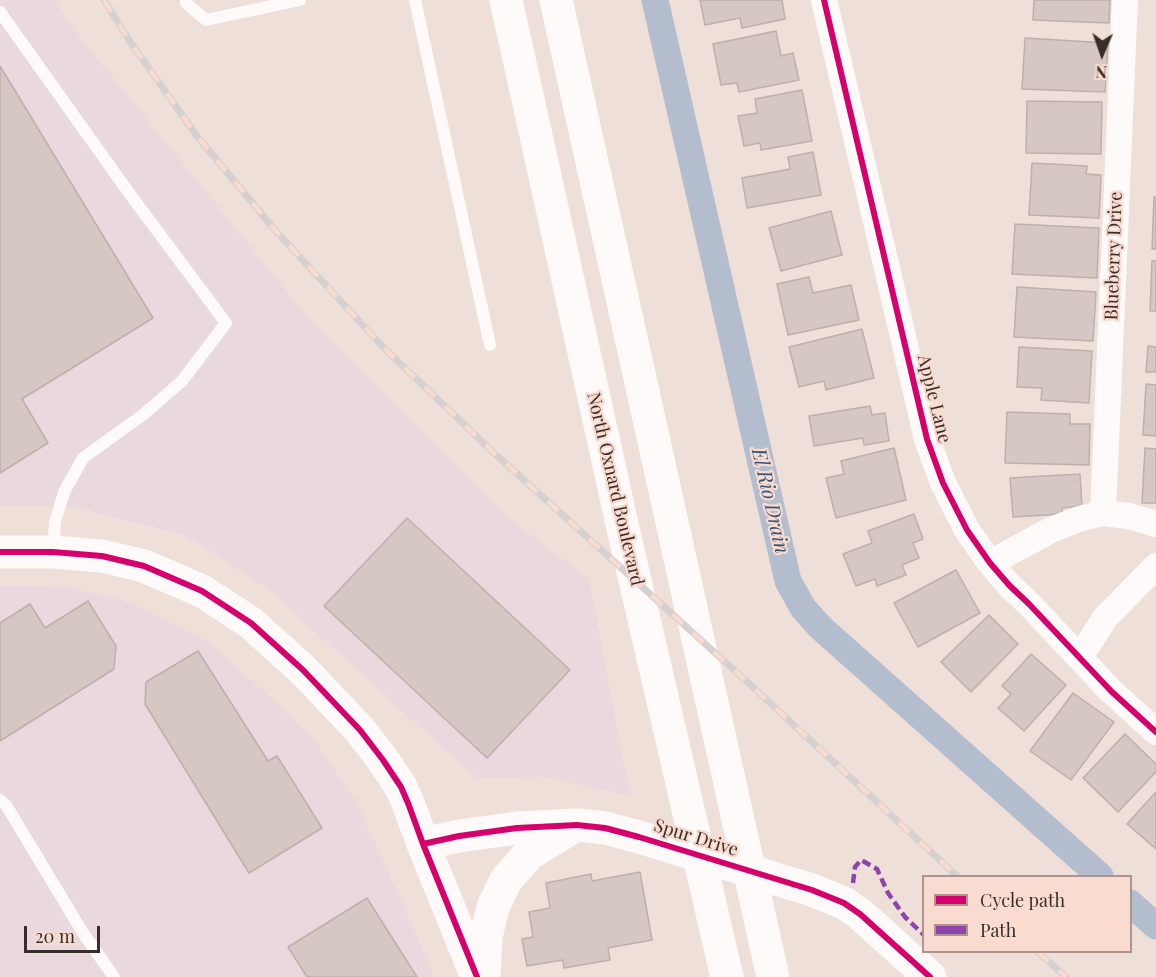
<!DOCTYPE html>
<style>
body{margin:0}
#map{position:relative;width:1156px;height:977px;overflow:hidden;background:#efdfd9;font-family:"Playfair Display",serif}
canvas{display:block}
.legend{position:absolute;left:922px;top:875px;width:210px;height:78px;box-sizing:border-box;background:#f9dbcf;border:2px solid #ac958c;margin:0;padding:8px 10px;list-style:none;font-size:18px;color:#382d28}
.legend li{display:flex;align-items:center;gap:12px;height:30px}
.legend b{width:30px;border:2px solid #ac958c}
.north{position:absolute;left:1072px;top:24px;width:60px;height:60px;-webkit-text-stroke:4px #f9dbcf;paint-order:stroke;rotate:182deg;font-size:16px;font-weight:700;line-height:24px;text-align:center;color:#382d28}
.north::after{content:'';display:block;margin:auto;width:21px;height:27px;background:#382d28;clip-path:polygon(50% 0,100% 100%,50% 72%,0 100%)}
.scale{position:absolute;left:24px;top:926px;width:76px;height:27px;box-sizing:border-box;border:3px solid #382d28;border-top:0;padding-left:8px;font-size:18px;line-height:21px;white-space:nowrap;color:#382d28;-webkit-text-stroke:4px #f9dbcf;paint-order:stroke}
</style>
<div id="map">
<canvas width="1156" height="977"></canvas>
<ul class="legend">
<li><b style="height:8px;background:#d6006c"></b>Cycle path</li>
<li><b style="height:8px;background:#8e44ad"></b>Path</li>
</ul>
<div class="north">N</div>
<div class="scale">20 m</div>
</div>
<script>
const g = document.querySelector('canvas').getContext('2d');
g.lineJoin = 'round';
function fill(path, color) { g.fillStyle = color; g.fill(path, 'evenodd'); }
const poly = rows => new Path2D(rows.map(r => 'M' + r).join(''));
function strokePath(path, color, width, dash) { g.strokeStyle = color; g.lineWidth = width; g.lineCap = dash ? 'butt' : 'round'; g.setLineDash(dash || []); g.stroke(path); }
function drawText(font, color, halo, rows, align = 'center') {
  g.font = font + ' "Playfair Display",serif'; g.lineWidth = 4.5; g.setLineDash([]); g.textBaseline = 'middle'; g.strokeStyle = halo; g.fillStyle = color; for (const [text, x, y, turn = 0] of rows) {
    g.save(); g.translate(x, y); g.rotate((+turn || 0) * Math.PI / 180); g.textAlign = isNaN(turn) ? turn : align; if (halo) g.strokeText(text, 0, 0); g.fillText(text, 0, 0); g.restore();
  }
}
const commercial = poly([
 [0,0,55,0,65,18,301,309,515,523,589,579,630,796,545,777,476,778,267,588,184,535,70,506,0,506],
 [0,586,65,587,130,602,210,642,311,735,358,805,410,920,434,977,0,977]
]);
const canal = poly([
 [655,0,788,581,803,608,820,627,1100,876],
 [1130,903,1156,926]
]);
const building = poly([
 [700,0,782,0,785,19,742,28,740,18,705,25,700,0],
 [1034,0,1110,0,1109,23,1033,20,1034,0],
 [776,31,781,56,793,53,799,80,739,92,737,83,721,85,713,44,776,31],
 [1025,38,1108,43,1105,92,1022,89,1025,38],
 [0,66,153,318,22,399,48,443,0,473,0,66],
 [802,90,812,141,761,150,760,143,744,146,738,116,757,113,755,99,802,90],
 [1027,101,1102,102,1101,154,1026,153,1027,101],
 [813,152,821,195,747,208,742,178,790,169,788,157,813,152],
 [1032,163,1087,166,1086,174,1101,175,1099,218,1029,215,1032,163],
 [1154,197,1156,197,1156,249,1152,249,1154,197],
 [831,211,842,255,781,271,769,228,831,211],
 [1015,224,1099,228,1097,278,1012,274,1015,224],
 [1152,261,1156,261,1156,311,1150,311,1152,261],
 [809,277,813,293,851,285,859,320,788,335,777,284,809,277],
 [1017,287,1096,292,1093,341,1014,337,1017,287],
 [862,329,874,378,826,390,824,381,799,387,789,347,862,329],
 [1148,346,1156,347,1156,372,1146,372,1148,346],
 [1019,347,1092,351,1089,403,1041,400,1042,388,1017,387,1019,347],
 [1146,384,1156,385,1156,436,1143,435,1146,384],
 [870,406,872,415,885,413,889,441,864,445,863,438,814,446,809,416,870,406],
 [1007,412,1070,414,1070,424,1090,424,1089,465,1005,463,1007,412],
 [894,448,906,500,836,518,826,478,844,474,841,461,894,448],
 [1145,448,1156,449,1156,503,1142,503,1145,448],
 [1080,474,1082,506,1062,508,1062,514,1013,517,1010,478,1080,474],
 [914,514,923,539,913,543,919,558,902,565,906,575,877,586,875,579,856,586,843,554,872,543,868,531,914,514],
 [407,518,570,670,487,758,324,606,407,518],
 [956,570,980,613,918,647,894,603,956,570],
 [88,601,116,646,114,669,0,741,0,623,30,604,45,628,88,601],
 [989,615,1018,644,971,692,941,662,989,615],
 [198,651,268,761,277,756,322,828,249,873,145,704,146,682,198,651],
 [1031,654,1066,685,1024,731,998,708,1011,694,1002,686,1031,654],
 [1073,693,1114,722,1071,780,1030,751,1073,693],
 [1125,734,1156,764,1156,772,1118,812,1083,778,1125,734],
 [1156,792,1156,849,1127,824,1156,792],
 [640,872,652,940,608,948,610,960,564,968,563,960,527,966,522,939,533,937,529,912,550,908,546,883,591,874,592,881,640,872],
 [367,898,417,977,307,977,288,947,367,898]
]);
const lane = poly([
 [186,0,186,3,206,20,300,0],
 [415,0,490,345],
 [0,12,129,193,226,323,182,381,144,414,83,458,64,492,55,522,53,550],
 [0,800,6,805,83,933,114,977]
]);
const street = poly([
 [824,0,927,439,943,483,967,530,990,563,1009,585,1029,604,1111,691,1156,732],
 [1103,513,1125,0],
 [990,563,1051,530,1079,519,1103,513,1129,516,1156,524],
 [1080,657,1105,618,1156,566]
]);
const secondary = poly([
 [0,552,53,552,102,556,144,566,202,591,251,623,303,670,360,730,383,760,401,787,408,803,423,844,477,977],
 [423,844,459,836,517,828,577,825,605,828,639,837,812,890,844,903,860,914,930,977],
 [484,977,486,937,493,907,506,880,529,854,573,827]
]);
const primary = poly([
 [506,0,624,533,727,977],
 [556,0,773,977]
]);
const rail = poly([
 [104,0,131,43,197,136,275,230,384,348,493,452,744,679,957,876],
 [1038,952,1066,977]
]);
const quiet = poly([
 [853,883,855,867,861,860,877,869,888,893,905,917,924,935]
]);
const cycleway = poly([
 [824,0,927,439,943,483,967,530,990,563,1009,585,1029,604,1111,691,1156,732],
 [0,552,53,552,102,556,144,566,202,591,251,623,303,670,360,730,383,760,401,787,408,803,423,844,477,977],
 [423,844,459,836,517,828,577,825,605,828,639,837,812,890,844,903,860,914,930,977]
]);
const streetNames = [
 ["Blueberry Drive",1114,256,-88],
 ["Apple Lane",934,399,76],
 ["North Oxnard Boulevard",615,489,77],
 ["Spur Drive",696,838,17]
];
const waterNames = [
 ["El Rio Drain",770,501,77]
];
fill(commercial, '#e9d8de');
strokePath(canal, '#b3bdcd', 27);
fill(building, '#d4c7c4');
strokePath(building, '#bcafac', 1.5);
strokePath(lane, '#fdfaf9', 12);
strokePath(street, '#fdfaf9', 26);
strokePath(secondary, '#fdfaf9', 33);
strokePath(primary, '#fdfaf9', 33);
strokePath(rail, '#d6d1d0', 7);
strokePath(rail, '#f9dbcf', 4.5, [14]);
strokePath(quiet, '#8e44ad', 4.5, [9, 4.5]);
strokePath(cycleway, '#d6006c', 6);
drawText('18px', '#382d28', '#f9dbcf', streetNames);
drawText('italic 20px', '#325579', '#f9dbcf', waterNames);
</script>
